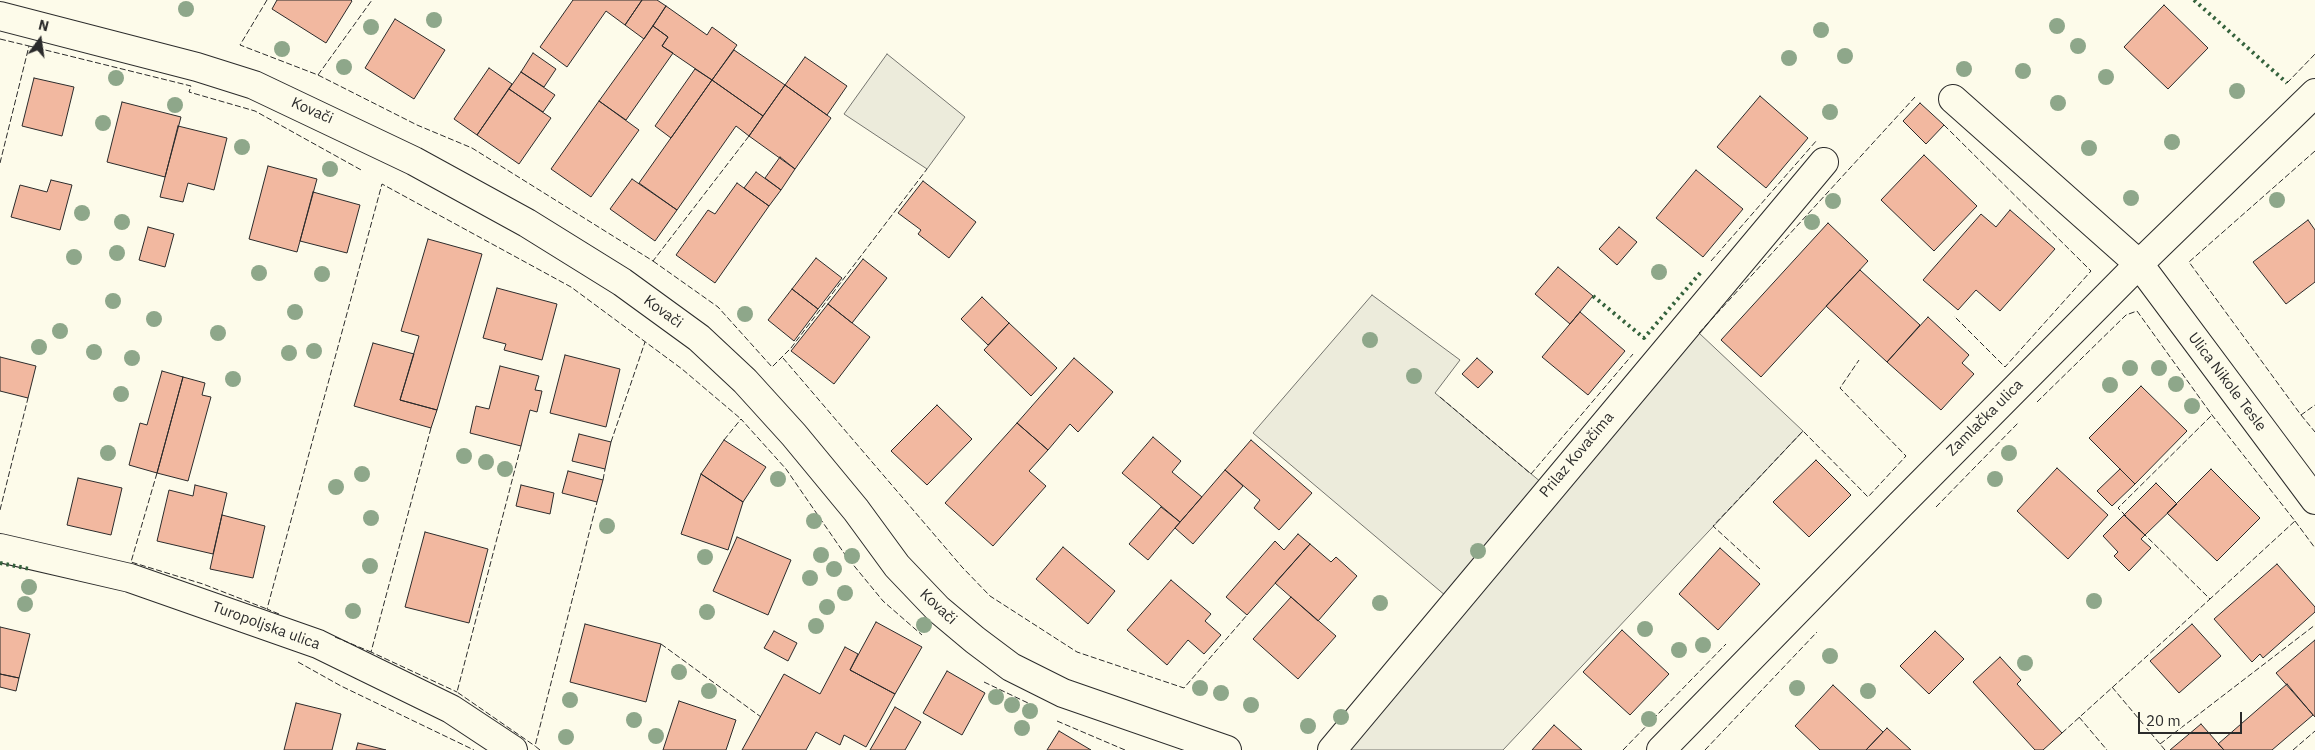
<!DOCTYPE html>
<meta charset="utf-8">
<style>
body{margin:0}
#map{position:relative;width:2315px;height:750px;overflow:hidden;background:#fdfbea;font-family:"IBM Plex Sans",sans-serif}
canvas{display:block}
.north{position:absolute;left:15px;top:15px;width:50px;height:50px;-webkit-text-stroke:4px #fdfbea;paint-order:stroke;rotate:14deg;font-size:14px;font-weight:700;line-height:20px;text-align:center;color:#2b2b2b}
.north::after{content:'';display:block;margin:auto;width:18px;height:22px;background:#2b2b2b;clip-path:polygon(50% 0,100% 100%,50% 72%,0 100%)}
.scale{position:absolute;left:2138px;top:712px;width:104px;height:22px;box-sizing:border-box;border:2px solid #2b2b2b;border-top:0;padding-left:6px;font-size:15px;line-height:18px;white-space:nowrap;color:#2b2b2b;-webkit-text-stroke:4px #fdfbea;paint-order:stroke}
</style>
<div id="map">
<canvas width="2315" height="750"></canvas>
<div class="north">N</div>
<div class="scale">20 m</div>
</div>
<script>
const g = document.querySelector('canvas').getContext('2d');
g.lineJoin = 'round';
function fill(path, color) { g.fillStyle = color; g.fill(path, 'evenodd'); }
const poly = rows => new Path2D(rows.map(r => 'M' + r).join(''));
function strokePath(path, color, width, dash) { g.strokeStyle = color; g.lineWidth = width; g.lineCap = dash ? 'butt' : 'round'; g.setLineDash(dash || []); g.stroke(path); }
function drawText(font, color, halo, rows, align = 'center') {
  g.font = font + ' "IBM Plex Sans",sans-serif'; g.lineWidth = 4; g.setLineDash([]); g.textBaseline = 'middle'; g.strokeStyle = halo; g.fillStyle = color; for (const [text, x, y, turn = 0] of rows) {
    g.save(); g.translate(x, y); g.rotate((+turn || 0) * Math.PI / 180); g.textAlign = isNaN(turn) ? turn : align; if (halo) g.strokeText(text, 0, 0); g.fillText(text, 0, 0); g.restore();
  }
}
const green = poly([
 [887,54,965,117,927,169,844,114,887,54],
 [1372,295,1460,360,1435,393,1542,483,1446,596,1253,433,1372,295],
 [1699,333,1803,431,1503,750,1348,750,1354,738,1699,333]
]);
const building = poly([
 [277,0,351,0,352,1,326,43,272,9,277,0],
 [573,0,642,0,625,25,606,11,567,67,540,47,573,0],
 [642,0,657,0,666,6,644,39,625,25,642,0],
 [2164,5,2208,48,2168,89,2124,47,2164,5],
 [666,6,707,35,712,27,737,45,712,80,662,46,668,37,653,26,666,6],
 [395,19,445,50,414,99,365,68,395,19],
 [653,26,668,37,662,46,673,53,626,120,599,101,653,26],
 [734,50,785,85,763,116,712,80,734,50],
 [533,53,556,69,544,87,521,72,533,53],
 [805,57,847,86,827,115,785,85,805,57],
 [489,68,512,84,477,135,454,119,489,68],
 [695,69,712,80,671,138,655,126,695,69],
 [521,72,555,95,543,112,509,89,521,72],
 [34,78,74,87,62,136,22,126,34,78],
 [712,80,763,116,749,136,736,126,677,210,639,183,712,80],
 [785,85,831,118,795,169,749,136,785,85],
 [509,89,551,118,519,164,477,135,509,89],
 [1760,96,1808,138,1766,188,1717,147,1760,96],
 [599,101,639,130,591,197,551,169,599,101],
 [122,102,181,117,165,177,107,162,122,102],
 [1920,103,1944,125,1926,144,1903,121,1920,103],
 [178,126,227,138,214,190,188,183,183,202,160,197,178,126],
 [1924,155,1977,206,1934,251,1881,200,1924,155],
 [780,157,795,169,781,190,765,178,780,157],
 [268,166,317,179,297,252,249,239,268,166],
 [1696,170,1743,209,1703,257,1656,218,1696,170],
 [756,172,781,190,769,206,744,188,756,172],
 [632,179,677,210,655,241,610,209,632,179],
 [51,180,72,185,60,230,11,217,20,185,47,192,51,180],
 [923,181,976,222,949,258,918,234,921,230,898,213,923,181],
 [737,183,769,206,715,283,676,255,708,210,715,214,737,183],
 [313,192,360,205,347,253,300,241,313,192],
 [2010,210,2055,249,2000,311,1976,290,1958,310,1923,280,1981,214,1996,227,2010,210],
 [2308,220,2315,230,2315,282,2286,304,2253,262,2308,220],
 [1828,223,1868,261,1761,377,1721,340,1828,223],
 [148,227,174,234,165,267,139,260,148,227],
 [1619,227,1637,242,1617,265,1599,249,1619,227],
 [428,239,482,254,437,410,400,400,419,336,401,331,428,239],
 [816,258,842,278,818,309,792,289,816,258],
 [863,259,887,278,852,323,828,304,863,259],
 [1558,267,1593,296,1570,324,1535,294,1558,267],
 [1860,270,1920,325,1887,362,1826,306,1860,270],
 [497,288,557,304,542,360,504,350,506,344,483,338,497,288],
 [792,289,818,309,794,341,768,320,792,289],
 [982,297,1009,323,988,345,961,319,982,297],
 [828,304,870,337,834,384,791,351,828,304],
 [1580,312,1625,351,1588,395,1542,357,1580,312],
 [1928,317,1969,355,1962,363,1974,374,1941,410,1887,362,1928,317],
 [1009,323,1057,368,1031,396,984,350,1009,323],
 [373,343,414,354,400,400,437,410,431,428,354,406,373,343],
 [565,355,620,369,606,427,550,413,565,355],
 [0,357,36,366,28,398,0,391,0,357],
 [1074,358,1113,392,1078,432,1070,424,1048,450,1017,423,1074,358],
 [1477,358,1493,372,1478,388,1462,374,1477,358],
 [500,366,539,376,535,390,542,391,537,412,530,410,521,446,470,433,476,406,489,409,500,366],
 [162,371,183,377,157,473,129,465,140,423,147,425,162,371],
 [183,377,205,383,202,395,211,397,188,481,157,473,183,377],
 [2141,386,2187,431,2135,484,2089,438,2141,386],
 [937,405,972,439,927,485,891,451,937,405],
 [1017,423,1048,450,1029,471,1046,486,993,546,945,503,1017,423],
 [579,434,611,442,605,469,572,461,579,434],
 [1153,437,1181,461,1172,472,1202,497,1180,522,1122,473,1153,437],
 [724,440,766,467,743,502,701,474,724,440],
 [1251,440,1312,493,1279,530,1254,508,1260,500,1225,470,1251,440],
 [1816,460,1851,495,1809,537,1773,502,1816,460],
 [2057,468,2108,515,2068,559,2017,511,2057,468],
 [2120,469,2135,484,2112,506,2097,491,2120,469],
 [2211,469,2260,518,2217,561,2167,513,2211,469],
 [1225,470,1243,486,1193,544,1175,528,1225,470],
 [568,471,603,480,597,502,562,493,568,471],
 [701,474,743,502,728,550,681,534,701,474],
 [78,478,122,488,111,535,67,525,78,478],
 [2156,483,2177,504,2145,535,2124,515,2156,483],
 [195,485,227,493,213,554,157,541,169,490,193,496,195,485],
 [521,485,554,493,550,514,516,506,521,485],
 [1161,507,1180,522,1148,560,1129,544,1161,507],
 [222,515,265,526,253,578,210,569,222,515],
 [2124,515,2145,535,2141,539,2151,548,2129,571,2114,556,2118,552,2103,536,2124,515],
 [425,532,488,549,469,623,405,607,425,532],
 [1298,534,1310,544,1247,615,1226,597,1275,541,1284,550,1298,534],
 [737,537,791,560,768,615,713,591,737,537],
 [1310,544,1331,562,1336,557,1357,576,1318,621,1275,583,1310,544],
 [1063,547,1115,591,1088,624,1036,579,1063,547],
 [1720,548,1760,584,1718,630,1679,594,1720,548],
 [2277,564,2315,607,2315,612,2263,658,2260,654,2252,662,2214,619,2277,564],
 [1171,580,1211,614,1205,621,1221,635,1204,654,1188,640,1167,665,1127,630,1171,580],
 [1291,597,1336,636,1298,679,1253,639,1291,597],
 [876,622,922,647,895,694,850,670,876,622],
 [585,624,661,644,646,702,570,682,585,624],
 [2192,624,2221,656,2179,693,2150,661,2192,624],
 [0,627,30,634,19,678,0,674,0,627],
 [1622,630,1669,674,1630,715,1583,672,1622,630],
 [774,631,797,643,788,661,764,648,774,631],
 [1935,631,1964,659,1929,694,1900,666,1935,631],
 [2315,640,2315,717,2276,673,2315,640],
 [845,647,858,654,850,670,895,694,866,747,844,735,840,745,816,732,806,750,742,750,784,674,820,694,845,647],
 [2000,657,2021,680,2017,684,2062,733,2043,750,2035,750,1973,682,2000,657],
 [947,671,985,693,962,735,923,713,947,671],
 [0,674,19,678,16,691,0,687,0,674],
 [2287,684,2313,715,2272,750,2224,750,2218,744,2287,684],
 [1833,685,1883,732,1866,750,1820,750,1795,726,1833,685],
 [679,701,736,720,726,750,663,750,679,701],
 [296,703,341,714,332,750,284,750,296,703],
 [895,707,921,722,905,750,870,750,895,707],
 [2201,724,2224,750,2170,750,2201,724],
 [1554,725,1582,750,1532,750,1554,725],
 [1887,728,1911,750,1866,750,1887,728],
 [1059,731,1091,750,1047,750,1059,731],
 [358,743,386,750,356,750,358,743]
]);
const minor = poly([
 [0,16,197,67,254,85,414,161,527,223,622,282,699,338,745,381,794,435,856,510,897,566,938,609,975,640,1011,667,1063,693,1227,750],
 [1953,99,2139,264,2315,500],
 [0,548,130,578,318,644,451,709,513,750],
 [1332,750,1824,162],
 [1661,750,1900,505,2139,264,2315,93]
]);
const hedge = poly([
 [2194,0,2287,83],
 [1593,296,1644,338,1701,272],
 [0,563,30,569]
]);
const fence = poly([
 [267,0,240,45,318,75,372,0],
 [0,39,29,46,0,163],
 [29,46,191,86,189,92,255,111,363,171],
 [318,75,417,125,472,148,653,261,749,136],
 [2287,83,2315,54],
 [1944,125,2091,271,2005,367,1954,316],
 [2315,151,2189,262,2301,415,2315,405],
 [653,261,718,307,772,367,791,348,927,169],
 [1711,261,1817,140],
 [1699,333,1915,97],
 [783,358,962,567,990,596,1077,652,1184,688,1247,615],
 [1440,397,1531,474,1633,354],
 [2037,402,2126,315,2137,311,2212,415,2295,521,2210,599,2143,533],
 [2301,415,2315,432],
 [431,428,371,652,457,692],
 [724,440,741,419,786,469,846,556,883,601,922,635],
 [611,442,645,342],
 [521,446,457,692,535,746],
 [157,473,131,562,203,584,267,609],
 [603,480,605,469],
 [1936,507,2019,422],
 [0,510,28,398],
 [2126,516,2118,508,2212,415],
 [2295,521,2315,548],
 [1760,569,1713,526,1803,431,1868,497,1906,456,1840,388,1859,360],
 [279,614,267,609,382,184,571,287,682,369,741,419],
 [335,637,371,652],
 [661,644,761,717],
 [298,662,341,686,474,750],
 [984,682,1028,703],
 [2112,687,2165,750],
 [2079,717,2107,750],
 [1057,721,1125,750],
 [2062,733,2210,599],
 [2160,744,2315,625],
 [540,750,535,746,597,502],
 [1623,750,1726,644],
 [1705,750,1817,632],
 [2293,750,2315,731]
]);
const trees = [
 [186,9],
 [434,20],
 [2057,26],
 [371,27],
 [1821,30],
 [2078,46],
 [282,49],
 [1845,56],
 [1789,58],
 [344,67],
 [1964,69],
 [2023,71],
 [2106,77],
 [116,78],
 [2237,91],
 [2058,103],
 [175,105],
 [1830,112],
 [103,123],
 [2172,142],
 [242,147],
 [2089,148],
 [330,169],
 [2131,198],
 [2277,200],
 [1833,201],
 [82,213],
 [122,222],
 [1812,222],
 [117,253],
 [74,257],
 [1659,272],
 [259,273],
 [322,274],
 [113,301],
 [295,312],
 [745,314],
 [154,319],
 [60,331],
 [218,333],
 [1370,340],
 [39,347],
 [314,351],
 [94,352],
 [289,353],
 [132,358],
 [2130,368],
 [2159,368],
 [1414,376],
 [233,379],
 [2176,384],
 [2110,385],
 [121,394],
 [2192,406],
 [108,453],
 [2009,453],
 [464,456],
 [486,462],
 [505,469],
 [362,474],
 [778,479],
 [1995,479],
 [336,487],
 [371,518],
 [814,521],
 [607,526],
 [1478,551],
 [821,555],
 [852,556],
 [705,557],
 [370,566],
 [834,569],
 [810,578],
 [29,587],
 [845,593],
 [2094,601],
 [1380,603],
 [25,604],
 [827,607],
 [353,611],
 [707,612],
 [924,625],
 [816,626],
 [1645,629],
 [1703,645],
 [1679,650],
 [1830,656],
 [2025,663],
 [679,672],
 [1200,688],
 [1797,688],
 [709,691],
 [1868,691],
 [1221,693],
 [996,697],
 [570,700],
 [1012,705],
 [1251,705],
 [1030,711],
 [1341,717],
 [1649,719],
 [634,720],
 [1308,726],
 [1022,728],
 [656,736],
 [566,737]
];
const streetNames = [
 ["Kovači",312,111,24],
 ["Kovači",663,312,36],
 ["Ulica Nikole Tesle",2227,382,53],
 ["Zamlačka ulica",1985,418,-45],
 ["Prilaz Kovačima",1577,455,-50],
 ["Kovači",938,607,43],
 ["Turopoljska ulica",266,626,20]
];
fill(green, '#ecebdb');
strokePath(green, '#74746e', 1);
fill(building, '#f2b8a0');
strokePath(building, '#2b2b2b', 1);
strokePath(minor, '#2b2b2b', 30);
strokePath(minor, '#fdfbea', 28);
strokePath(hedge, '#34623c', 4, [2.5, 4]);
strokePath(fence, '#2b2b2b', 1, [6, 2.5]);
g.fillStyle = '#8ea78a';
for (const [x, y] of trees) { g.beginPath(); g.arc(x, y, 8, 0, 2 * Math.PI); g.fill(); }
drawText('15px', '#2b2b2b', '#fdfbea', streetNames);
</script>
